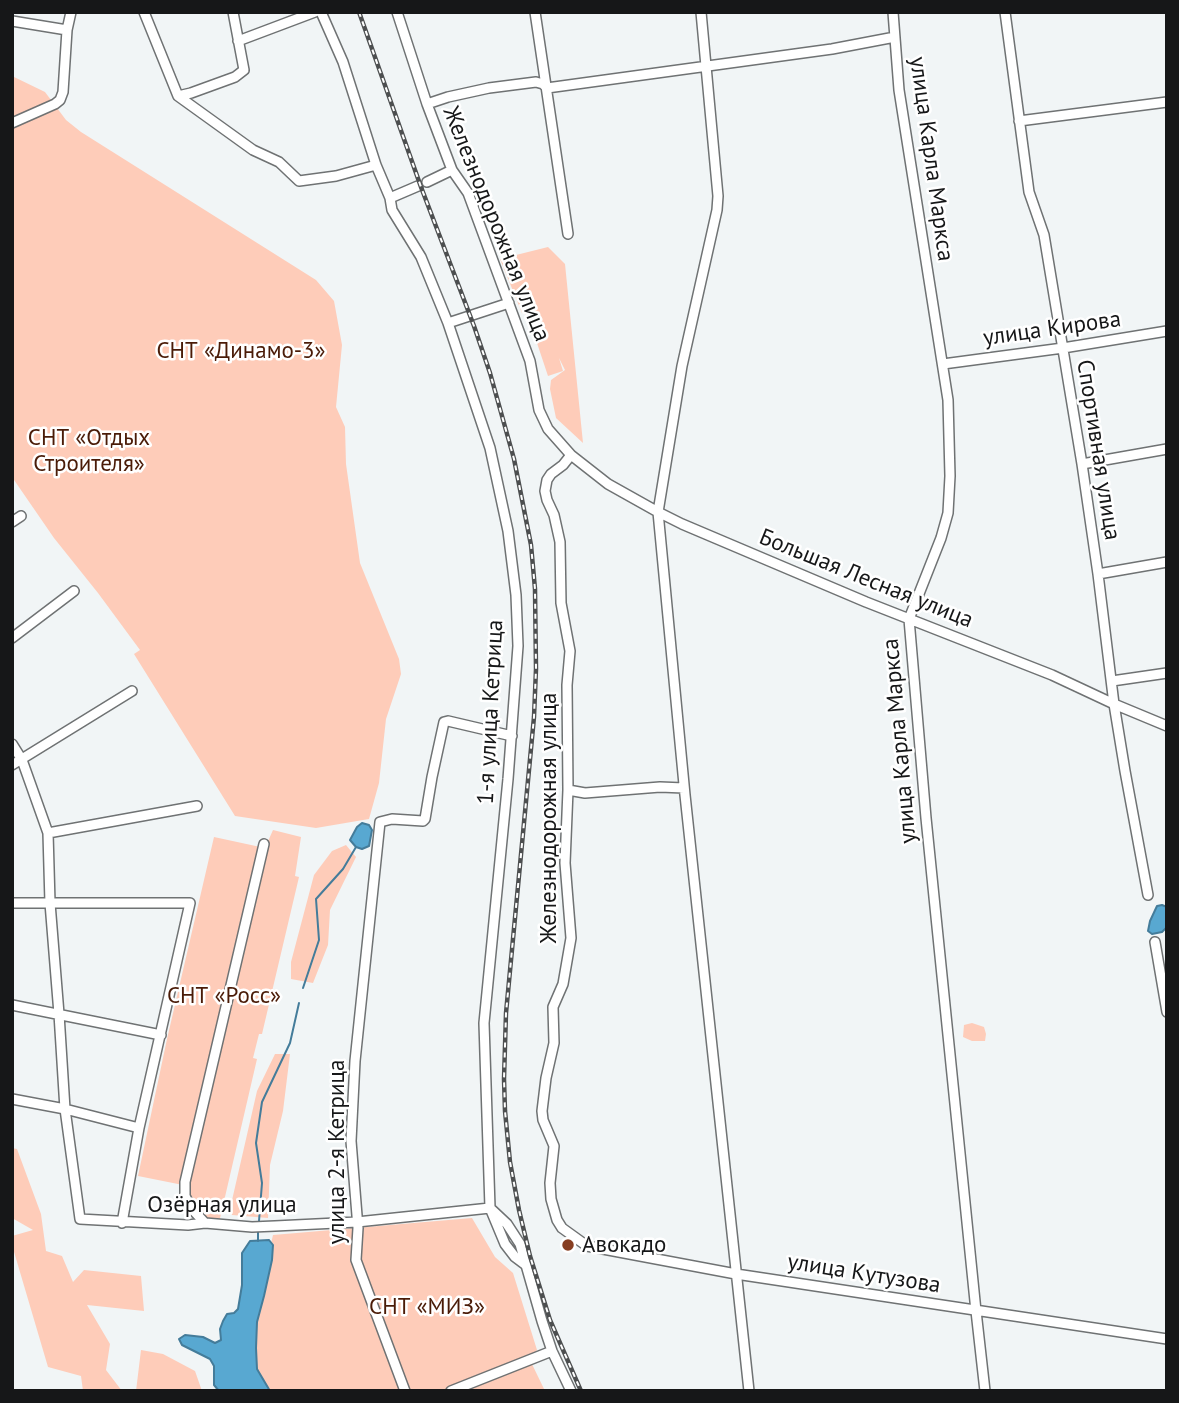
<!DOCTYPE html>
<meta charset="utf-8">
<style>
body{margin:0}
#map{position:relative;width:1179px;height:1403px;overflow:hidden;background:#f1f5f6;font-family:"PT Sans",sans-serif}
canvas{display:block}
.frame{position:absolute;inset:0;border:14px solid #161718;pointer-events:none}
</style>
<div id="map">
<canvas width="1179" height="1403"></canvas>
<div class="frame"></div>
</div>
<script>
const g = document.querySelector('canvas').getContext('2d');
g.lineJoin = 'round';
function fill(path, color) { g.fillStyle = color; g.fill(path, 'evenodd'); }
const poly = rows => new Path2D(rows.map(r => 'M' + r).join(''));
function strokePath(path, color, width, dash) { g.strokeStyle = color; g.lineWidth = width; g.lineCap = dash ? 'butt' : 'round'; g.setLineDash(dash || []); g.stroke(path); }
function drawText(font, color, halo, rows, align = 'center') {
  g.font = font + ' "PT Sans",sans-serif'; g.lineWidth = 5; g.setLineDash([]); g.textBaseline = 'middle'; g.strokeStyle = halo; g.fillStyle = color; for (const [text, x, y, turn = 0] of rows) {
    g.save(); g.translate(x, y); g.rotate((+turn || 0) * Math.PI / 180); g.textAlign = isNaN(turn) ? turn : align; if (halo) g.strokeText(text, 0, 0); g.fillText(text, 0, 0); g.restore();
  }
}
const green = poly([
 [12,76,45,92,66,120,81,132,316,280,334,301,342,345,336,407,345,427,346,464,360,563,399,659,401,674,386,719,379,783,369,819,316,828,235,816,134,654,140,650,98,593,54,538,12,477],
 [548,247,565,264,583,443,556,418,550,389,551,380,565,370,559,358,563,371,548,376,531,325,542,321,522,313,500,259],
 [273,830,301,837,295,876,299,877,262,1034,259,1034,253,1058,257,1059,218,1227,192,1216,182,1204,183,1185,138,1176,167,1039,214,837,265,848],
 [346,845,356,857,330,910,328,945,313,983,291,979,291,962,314,875,332,851],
 [972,1023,984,1027,986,1034,985,1041,972,1041,963,1037,964,1025],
 [275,1054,290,1054,283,1111,270,1165,268,1218,232,1215,230,1209,257,1091],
 [12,1148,17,1149,41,1214,46,1251,62,1256,73,1282,84,1270,141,1276,144,1311,87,1305,110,1344,106,1370,122,1391,83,1391,81,1376,48,1367,12,1245,12,1236,33,1230,12,1218],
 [472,1218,495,1257,513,1273,537,1350,530,1360,545,1391,263,1391,250,1353,252,1325,273,1235],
 [141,1350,163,1354,195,1371,202,1391,136,1391]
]);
const water = poly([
 [362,823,369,825,372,830,369,846,362,849,356,847,350,840,357,827,362,823],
 [1162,905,1167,907,1167,927,1162,932,1152,934,1148,931,1150,921,1157,906,1162,905],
 [269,1240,273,1245,272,1260,264,1296,257,1322,256,1348,257,1369,270,1391,219,1391,214,1385,214,1366,210,1359,182,1345,179,1339,185,1335,203,1337,215,1343,221,1340,220,1329,223,1321,227,1314,234,1313,238,1309,242,1285,242,1253,250,1241,269,1240]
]);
const stream = poly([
 [303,988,319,940,316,899,343,869,356,847],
 [259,1221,262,1183,256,1143,262,1102,290,1043,299,1003],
 [258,1241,258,1232]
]);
const minor = poly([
 [144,12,178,96,253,150,279,162,299,181,336,176,376,165],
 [321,12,343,62,376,165,390,198,392,210,421,257,448,323,490,448,508,531,516,595,518,646,508,779,484,1023,490,1208,505,1244,515,1257,527,1266],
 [397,12,427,104,452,170,468,193,530,361,539,410,548,429,571,455,608,484,658,512,682,524,866,602,1052,675,1114,704,1167,726],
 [535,12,568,234],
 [701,12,718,196,717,210,682,366,658,512,685,795,749,1391],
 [893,12,899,90,948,400,950,476,948,513,941,538,909,619,926,818,976,1311,985,1391],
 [1005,12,1029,192,1044,235,1082,464,1098,574,1114,704,1125,771,1148,895],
 [12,21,67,30],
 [238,41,315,12],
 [178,96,191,93,235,77,244,70,233,12],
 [427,104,448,97,489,88,536,82,543,84,547,88,832,49,895,37],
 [1019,121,1167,102],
 [12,123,55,104,60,100,63,92,67,30,71,12],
 [427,182,452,170],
 [390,198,418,186],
 [448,323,509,303],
 [943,364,1063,348,1167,331],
 [571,455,563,465,551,474,547,480,545,491,547,500,554,515,560,542,561,603,570,651,567,685,568,790,565,863,571,938,563,984,553,1007,554,1043,546,1078,542,1111,543,1120,554,1146,550,1183,551,1199,557,1220,562,1228,587,1246,736,1274,1167,1339],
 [1082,464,1167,449],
 [12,522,21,516],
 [1098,574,1167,562],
 [12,638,74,591],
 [1112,681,1167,673],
 [12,744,22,760,48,833,50,903,59,1014,65,1109,80,1219,188,1225,205,1223,252,1227,275,1226,357,1222,490,1208],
 [12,765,132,691],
 [568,790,585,793,660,787,684,788],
 [48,833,197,806],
 [12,903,190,903,139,1128,122,1223],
 [1155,942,1167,1012],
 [12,1005,161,1035],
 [12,1099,65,1109,139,1128],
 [491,1209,507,1224,520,1244,542,1321,552,1351,571,1391],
 [205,1223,191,1208,185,1196,185,1182,264,844],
 [405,1391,356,1260,358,1228,351,1141,355,1061,380,822,392,819,423,821,425,819,432,777,444,722,448,721,512,736],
 [451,1391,552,1351]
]);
const rail = poly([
 [359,12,421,187,474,326,490,373,514,459,531,545,535,589,536,669,534,717,506,1013,504,1079,505,1111,510,1162,519,1210,530,1256,550,1320,581,1391]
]);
const markers = [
 [568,1245,7,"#873e21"]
];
const streetNames = [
 ["улица Карла Маркса",931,159,82],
 ["Железнодорожная улица",496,224,68],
 ["улица Кирова",1052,329,-8],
 ["Спортивная улица",1098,450,81],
 ["Большая Лесная улица",866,579,22],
 ["1-я улица Кетрица",491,712,-87],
 ["улица Карла Маркса",900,741,-95],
 ["Железнодорожная улица",549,818,-90],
 ["улица 2-я Кетрица",337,1152,-90],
 ["Озёрная улица",222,1205],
 ["улица Кутузова",864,1274,9]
];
const parkNames = [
 ["СНТ «Динамо-3»",241,351],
 ["СНТ «Отдых",89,438],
 ["Строителя»",89,464],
 ["СНТ «Росс»",224,996],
 ["СНТ «МИЗ»",427,1307]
];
const poiNames = [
 ["Авокадо",582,1245]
];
fill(green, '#feccb9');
fill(water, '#58a8d1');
strokePath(water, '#447c9a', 2);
strokePath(stream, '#447c9a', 2);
strokePath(minor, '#6f7273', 12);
strokePath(minor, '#fff', 9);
strokePath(rail, '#4d4f50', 4.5);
strokePath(rail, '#fff', 2, [5]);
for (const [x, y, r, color] of markers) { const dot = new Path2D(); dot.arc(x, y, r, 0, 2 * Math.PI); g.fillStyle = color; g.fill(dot); strokePath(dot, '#fff', 2.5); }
drawText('23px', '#161718', '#fff', streetNames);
drawText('23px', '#4a1b07', '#fff', parkNames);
drawText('23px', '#161718', '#fff', poiNames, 'left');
</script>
